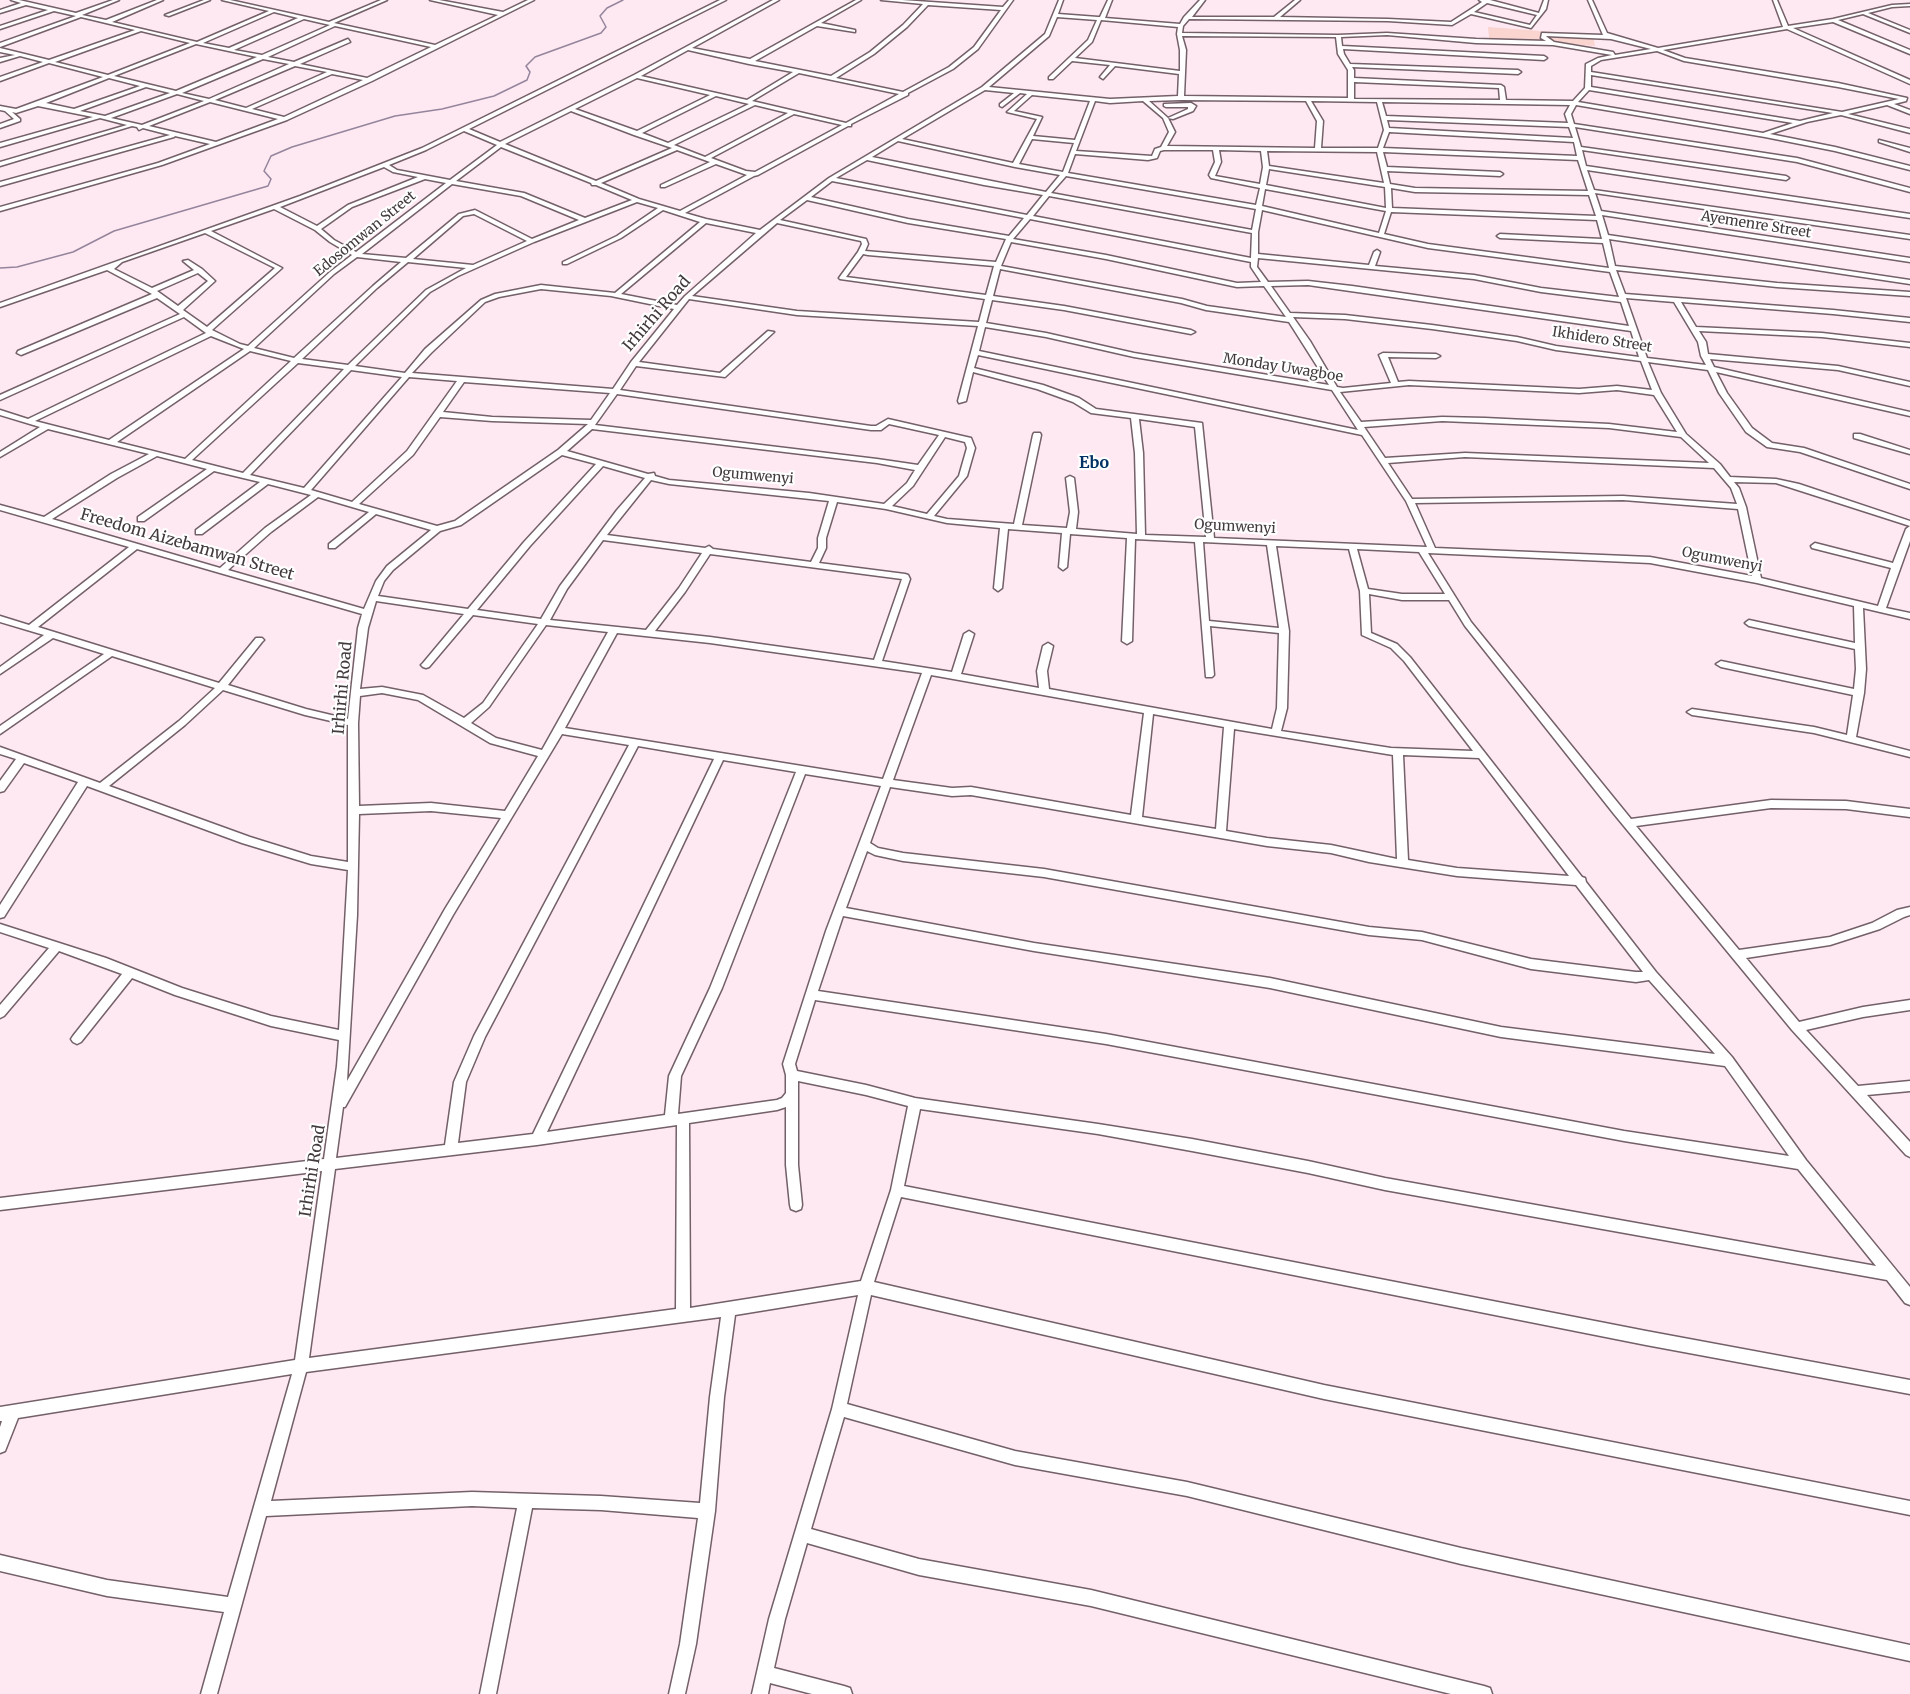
<!DOCTYPE html>
<style>
body{margin:0}
canvas{display:block;background:#fee8f2}
</style>
<canvas width="1910" height="1694"></canvas>
<script>
const g = document.querySelector('canvas').getContext('2d');
g.lineJoin = 'round';
function fill(path, color) { g.fillStyle = color; g.fill(path, 'evenodd'); }
const poly = rows => new Path2D(rows.map(r => 'M' + r).join(''));
function strokePath(path, color, width, dash) { g.strokeStyle = color; g.lineWidth = width; g.lineCap = dash ? 'butt' : 'round'; g.setLineDash(dash || []); g.stroke(path); }
function drawText(font, color, halo, rows, align = 'center') {
  g.font = font + ' Merriweather,serif'; g.lineWidth = 4.5; g.setLineDash([]); g.textBaseline = 'middle'; g.strokeStyle = halo; g.fillStyle = color; for (const [text, x, y, turn = 0] of rows) {
    g.save(); g.translate(x, y); g.rotate((+turn || 0) * Math.PI / 180); g.textAlign = isNaN(turn) ? turn : align; if (halo) g.strokeText(text, 0, 0); g.fillText(text, 0, 0); g.restore();
  }
}
const green = poly([
 [1488,27,1593,35,1595,46,1489,38]
]);
const stream = poly([
 [0,268,17,267,73,252,114,231,268,186,271,179,264,171,271,156,292,147,395,116,442,109,494,96,527,80,530,72,526,66,535,57,601,33,606,27,600,16,607,8,623,0]
]);
const minor = poly([
 [11,0,19,0,76,13,113,0,119,0,82,15,106,20,157,0,163,0,112,22,197,42,269,11,222,0,230,0,329,22,381,0,387,0,334,23,435,45,498,15,430,0,439,0,503,12,528,0,534,0,372,81,287,120,162,165,0,211,0,207,158,163,210,144,175,136,174,137,0,186,0,182,170,135,143,128,139,130,137,127,132,126,0,166,0,162,127,125,100,118,0,147,0,143,93,117,38,106,16,113,12,112,20,119,20,121,0,128,0,124,14,119,5,111,0,110,0,106,16,109,103,77,49,63,0,81,0,77,43,62,20,56,0,62,0,58,15,55,0,52,0,48,49,60,135,30,81,17,0,47,0,43,76,16,54,11,0,29,0,26,48,10,26,5,0,13,0,10,21,3,11,0],
 [274,12,298,18,229,48,203,43,274,12],
 [304,19,330,25,262,55,234,50,304,19],
 [335,26,431,47,367,78,300,64,350,42,348,39,294,62,268,57,335,26],
 [141,31,190,43,108,75,55,62,141,31],
 [196,44,257,57,176,91,114,76,196,44],
 [263,59,289,64,209,99,182,93,263,59],
 [295,66,327,72,246,108,215,100,295,66],
 [332,74,363,80,284,117,252,109,332,74],
 [109,78,140,86,74,109,46,103,109,78],
 [146,87,170,93,105,116,80,111,146,87],
 [177,94,204,101,142,125,111,118,177,94],
 [210,102,278,119,216,142,149,126,210,102],
 [204,0,210,0,169,16,165,15,204,0],
 [720,0,726,0,469,129,500,142,634,75,773,0,779,0,692,48,750,59,856,0,861,0,821,23,855,30,855,32,817,26,755,61,831,76,870,52,903,25,923,4,881,0,902,0,1003,7,1009,0,1013,0,978,49,953,69,908,93,908,95,851,124,851,126,848,126,758,175,754,176,685,213,706,219,760,230,829,178,982,87,1045,34,1059,0,1063,0,1058,14,1098,17,1100,17,1108,0,1112,0,1105,18,1180,24,1184,17,1200,0,1205,0,1192,17,1274,17,1295,0,1300,0,1280,17,1388,19,1451,22,1482,2,1479,0,1490,0,1539,13,1544,0,1548,0,1546,9,1531,28,1471,14,1452,25,1388,21,1189,19,1183,26,1182,33,1338,35,1387,33,1476,39,1546,41,1541,38,1542,33,1603,35,1588,0,1592,0,1607,33,1658,48,1783,27,1773,0,1777,0,1788,26,1833,19,1892,5,1910,4,1910,6,1892,7,1868,13,1910,30,1910,33,1863,14,1838,20,1910,50,1910,54,1833,22,1793,28,1910,80,1910,84,1787,29,1663,50,1685,58,1838,83,1907,98,1906,101,1894,104,1910,110,1910,114,1887,105,1848,114,1910,129,1910,133,1841,115,1807,122,1770,134,1835,147,1910,166,1910,170,1835,151,1765,137,1576,105,1571,114,1574,124,1797,158,1910,188,1910,192,1797,162,1575,127,1581,147,1786,176,1789,178,1786,180,1582,150,1586,166,1910,214,1910,218,1587,170,1594,190,1910,235,1910,239,1595,193,1601,211,1910,258,1910,262,1602,215,1608,235,1910,280,1910,284,1609,239,1615,266,1777,283,1910,292,1910,296,1777,287,1616,270,1625,294,1833,310,1910,318,1910,322,1833,314,1681,302,1696,327,1822,333,1910,343,1910,347,1822,337,1699,331,1706,342,1708,354,1838,366,1910,382,1910,386,1838,370,1710,359,1714,367,1910,412,1910,416,1716,372,1727,393,1752,428,1772,443,1804,448,1910,484,1910,489,1800,452,1767,447,1746,432,1719,393,1708,370,1648,362,1661,393,1686,434,1720,464,1730,477,1776,479,1799,484,1910,521,1910,526,1776,483,1734,482,1739,488,1746,507,1761,578,1878,606,1891,568,1812,548,1811,546,1815,543,1893,563,1906,529,1910,526,1910,541,1886,608,1910,613,1910,619,1863,608,1866,669,1864,693,1856,737,1910,751,1910,757,1814,733,1692,715,1687,712,1692,709,1814,727,1847,735,1853,695,1721,667,1716,664,1721,661,1854,689,1856,669,1855,649,1749,626,1745,623,1749,620,1855,643,1854,606,1757,583,1650,563,1428,553,1471,622,1631,819,1771,800,1846,801,1910,809,1910,817,1846,809,1771,808,1636,826,1739,950,1830,937,1872,923,1897,910,1910,907,1910,915,1904,917,1880,929,1830,945,1746,958,1799,1022,1863,1007,1910,1000,1910,1010,1863,1017,1806,1030,1858,1086,1910,1081,1910,1091,1867,1095,1910,1142,1910,1157,1906,1155,1792,1030,1614,814,1465,626,1449,600,1402,600,1369,594,1371,633,1397,644,1410,657,1582,877,1585,878,1586,882,1656,972,1732,1057,1806,1160,1910,1287,1910,1305,1905,1303,1887,1280,1385,1190,1308,1173,1192,1151,1098,1134,920,1109,904,1186,1646,1331,1910,1380,1910,1394,1646,1345,901,1197,874,1282,1324,1385,1910,1501,1910,1515,1324,1399,871,1295,847,1404,1015,1451,1187,1482,1461,1548,1910,1645,1910,1661,1461,1564,1187,1496,1015,1465,844,1417,811,1529,919,1559,1091,1590,1484,1686,1490,1688,1492,1694,1451,1694,1091,1606,919,1575,807,1543,785,1619,774,1668,844,1686,850,1688,852,1694,812,1694,770,1683,768,1694,752,1694,769,1619,832,1409,858,1295,735,1315,724,1397,715,1511,696,1644,685,1694,669,1694,680,1644,698,1518,601,1510,532,1508,496,1694,480,1694,517,1508,472,1506,266,1516,217,1694,201,1694,224,1612,107,1596,0,1571,0,1555,107,1580,228,1597,292,1374,18,1418,5,1451,0,1453,0,1427,2,1421,0,1421,0,1407,295,1360,322,1171,0,1210,0,1198,324,1159,337,1066,339,1040,271,1026,175,995,132,978,81,1042,77,1044,73,1042,71,1039,73,1036,122,974,59,951,4,1016,0,1018,0,1005,49,948,0,932,0,924,106,958,182,988,271,1016,339,1030,348,870,311,864,242,843,87,786,4,917,0,918,0,905,78,782,24,763,4,791,0,792,0,781,16,759,0,754,0,747,100,783,179,721,215,688,112,656,0,734,0,726,104,654,53,638,0,674,0,667,44,635,0,622,0,616,29,625,129,547,0,510,0,505,44,517,111,474,149,454,48,429,0,457,0,452,40,427,0,415,0,410,28,419,206,333,184,317,0,400,0,395,180,314,157,298,21,355,17,353,18,351,152,294,107,270,0,307,0,303,300,196,422,148,720,0],
 [1487,3,1537,15,1530,25,1474,12,1487,3],
 [928,5,1001,10,974,47,949,67,903,92,836,78,874,54,907,27,928,5],
 [1057,17,1097,20,1088,40,1049,77,1049,79,1053,79,1072,61,1110,65,1100,77,1103,79,1115,66,1179,74,1178,96,1110,99,989,87,1049,36,1057,17],
 [1101,20,1178,27,1177,34,1180,50,1180,71,1075,58,1092,42,1101,20],
 [1387,35,1476,43,1553,45,1612,55,1598,58,1586,64,1585,88,1573,101,1506,100,1504,87,1501,85,1354,78,1354,70,1352,67,1518,74,1521,72,1518,70,1350,64,1344,54,1343,49,1544,60,1547,58,1544,56,1342,46,1341,37,1387,35],
 [1182,36,1336,37,1338,54,1348,70,1348,98,1184,96,1186,50,1182,36],
 [1546,36,1611,39,1651,49,1615,55,1613,52,1554,42,1547,37,1546,36],
 [688,50,749,64,793,72,747,100,641,76,688,50],
 [1657,51,1684,61,1838,87,1899,99,1842,112,1591,72,1591,66,1601,60,1657,51],
 [799,73,899,94,846,123,752,101,799,73],
 [1591,75,1833,113,1800,121,1591,87,1591,75],
 [637,78,710,95,637,131,575,109,637,78],
 [1354,82,1499,88,1500,100,1354,99,1354,82],
 [985,90,1014,93,1000,104,1000,106,1002,107,1020,93,1027,94,1007,112,1037,119,1013,163,902,139,985,90],
 [1589,90,1793,123,1763,133,1578,102,1589,90],
 [1032,95,1090,101,1075,140,1033,136,1042,117,1014,111,1032,95],
 [716,96,749,104,668,143,642,133,716,96],
 [1181,100,1306,101,1317,121,1315,148,1167,146,1175,132,1168,118,1173,119,1193,111,1196,106,1191,103,1164,104,1164,106,1166,107,1188,107,1188,109,1168,118,1149,101,1181,100],
 [1095,101,1110,103,1143,101,1163,118,1169,132,1161,147,1155,149,1152,156,1076,151,1095,101],
 [1311,101,1377,102,1384,130,1378,148,1321,148,1323,121,1311,101],
 [1382,102,1570,105,1565,114,1568,123,1386,116,1382,102],
 [755,105,788,113,705,157,674,145,755,105],
 [571,111,634,135,672,148,596,181,505,144,571,111],
 [794,114,842,125,755,172,746,171,711,158,794,114],
 [1387,120,1569,127,1573,138,1389,128,1387,120],
 [464,131,497,145,450,180,397,170,389,165,426,150,464,131],
 [1389,132,1574,142,1577,156,1383,148,1389,132],
 [1032,139,1074,143,1063,172,1019,164,1032,139],
 [898,141,1015,167,1060,175,1046,192,872,157,898,141],
 [501,147,591,183,592,185,596,185,632,200,585,218,524,193,456,181,501,147],
 [677,150,710,162,661,185,661,187,665,187,716,164,747,175,680,211,639,199,601,183,677,150],
 [1164,150,1213,150,1215,162,1209,175,1211,178,1260,188,1256,205,1068,173,1075,154,1148,160,1157,158,1160,151,1164,150],
 [1219,150,1261,151,1263,167,1260,184,1215,176,1221,162,1219,150],
 [1267,151,1377,152,1384,183,1269,166,1267,151],
 [1383,152,1578,160,1588,191,1415,188,1390,184,1387,171,1500,176,1503,174,1500,172,1387,167,1383,152],
 [867,160,984,185,1043,195,1027,215,836,178,867,160],
 [384,167,393,172,418,177,348,205,317,226,280,207,384,167],
 [1269,169,1385,187,1386,208,1266,185,1269,169],
 [1066,176,1256,209,1252,230,1051,193,1066,176],
 [425,179,446,183,356,252,334,240,321,229,352,207,425,179],
 [832,181,1024,218,1009,236,908,219,811,197,832,181],
 [452,184,521,196,579,220,532,239,475,210,459,214,406,258,362,254,452,184],
 [1391,188,1415,192,1589,195,1596,216,1392,208,1391,188],
 [1265,189,1386,211,1379,233,1262,206,1265,189],
 [1049,196,1252,233,1251,258,1033,216,1049,196],
 [807,200,908,223,1006,239,996,262,865,251,868,244,866,239,780,220,807,200],
 [637,202,658,208,617,236,563,262,563,264,567,264,621,238,663,210,700,222,615,293,541,285,495,294,481,300,425,349,405,373,355,366,430,292,458,276,534,242,637,202],
 [274,209,315,230,330,242,352,255,330,272,248,346,240,344,212,330,282,268,211,231,274,209],
 [1262,210,1428,248,1610,272,1619,297,1541,288,1474,275,1375,266,1380,252,1377,250,1374,252,1369,265,1258,254,1258,232,1262,210],
 [1391,212,1597,220,1602,239,1500,234,1497,236,1500,238,1603,243,1609,268,1428,244,1384,234,1391,212],
 [474,214,527,241,473,265,413,259,463,216,474,214],
 [1030,219,1251,262,1251,267,1261,282,1237,283,1106,255,1013,239,1030,219],
 [706,223,756,233,685,296,677,305,621,294,706,223],
 [777,223,861,241,862,244,858,252,839,278,840,279,985,299,979,322,797,311,692,296,777,223],
 [205,233,275,268,207,327,183,310,215,281,202,269,188,260,183,261,194,270,152,288,114,269,122,262,205,233],
 [1011,242,1106,259,1237,287,1264,286,1286,317,1207,306,1182,299,1001,266,1011,242],
 [863,254,868,255,994,266,986,295,846,277,863,254],
 [357,257,401,262,373,286,294,358,254,348,334,274,357,257],
 [1258,258,1474,279,1541,292,1621,302,1629,326,1352,286,1308,281,1268,282,1257,267,1258,258],
 [408,262,466,268,426,290,348,365,302,359,377,288,408,262],
 [1000,269,1181,303,1206,310,1289,322,1329,385,1134,353,1046,333,986,323,992,300,1064,310,1191,334,1195,332,1191,330,1064,306,993,296,1000,269],
 [198,273,208,281,178,306,157,291,198,273],
 [1308,285,1631,331,1639,357,1556,346,1517,337,1432,325,1345,315,1290,313,1271,286,1308,285],
 [541,289,611,296,674,309,631,362,613,389,412,373,431,353,485,302,499,297,541,289],
 [1626,298,1674,302,1698,342,1701,356,1706,365,1647,358,1626,298],
 [689,299,797,315,978,326,958,401,959,403,966,401,973,372,1037,389,1073,402,1091,413,1131,418,1135,453,1137,534,1076,529,1078,512,1074,478,1070,476,1066,478,1070,512,1067,528,1022,525,1041,435,1040,433,1034,433,1033,435,1014,524,947,519,934,516,967,476,975,448,971,438,888,419,876,426,871,426,620,390,636,366,725,377,774,332,768,331,720,373,639,362,689,299],
 [1293,317,1345,319,1432,329,1517,341,1556,350,1641,361,1652,390,1617,386,1579,389,1409,381,1398,382,1388,357,1436,358,1440,356,1436,354,1383,353,1379,355,1391,383,1343,388,1337,387,1310,341,1293,317],
 [985,327,1046,337,1134,357,1332,390,1358,430,979,351,985,327],
 [211,336,244,349,109,440,35,421,211,336],
 [250,351,291,361,185,459,117,442,250,351],
 [978,355,1362,435,1406,501,1427,547,1214,538,1202,423,1096,409,1079,398,1043,385,974,368,978,355],
 [298,363,344,369,243,473,192,460,298,363],
 [351,370,402,377,304,488,250,475,351,370],
 [409,377,457,381,407,451,352,502,311,490,409,377],
 [464,382,610,393,591,420,492,417,443,412,464,382],
 [1409,385,1579,393,1617,390,1654,395,1677,432,1609,424,1485,418,1442,417,1361,422,1340,392,1409,385],
 [617,394,871,430,881,430,889,424,939,435,918,465,877,459,595,425,617,394],
 [440,417,492,421,588,424,558,450,455,521,437,526,359,504,413,455,440,417],
 [1139,419,1195,427,1206,537,1145,535,1143,453,1139,419],
 [1442,421,1609,428,1681,437,1709,463,1465,453,1385,458,1364,427,1442,421],
 [592,429,877,463,915,470,907,483,884,504,809,493,669,480,655,476,654,473,648,474,567,451,592,429],
 [945,437,965,442,967,448,959,476,927,514,892,506,913,486,945,437],
 [562,455,596,464,524,542,468,609,378,596,384,581,393,570,440,531,461,525,562,455],
 [157,456,207,469,138,517,138,521,144,521,214,471,260,482,196,530,196,534,202,534,268,484,311,495,265,528,220,568,52,519,117,478,157,456],
 [1465,457,1714,468,1731,488,1737,504,1623,496,1412,499,1388,463,1465,457],
 [603,466,645,478,617,510,560,586,541,619,477,610,530,546,603,466],
 [651,480,669,484,829,501,818,538,818,548,811,562,713,549,709,546,705,548,607,535,651,480],
 [318,497,369,512,329,544,329,548,335,548,376,514,431,530,387,566,376,581,364,609,228,570,271,532,318,497],
 [1623,500,1738,509,1752,576,1650,557,1435,548,1415,503,1623,500],
 [837,502,886,509,947,523,1000,528,994,588,998,591,1002,588,1008,529,1062,533,1059,567,1063,570,1067,567,1070,534,1127,538,1122,641,1127,644,1132,641,1135,539,1195,542,1206,677,1212,677,1214,675,1210,626,1279,633,1277,708,1272,729,1049,689,1047,671,1053,646,1048,643,1043,646,1037,671,1039,688,961,674,974,634,969,631,964,634,952,672,882,661,910,579,908,575,905,574,819,563,826,548,826,538,837,502],
 [603,540,702,553,679,588,646,630,550,620,567,589,603,540],
 [1203,542,1267,545,1279,628,1209,621,1203,542],
 [1276,546,1349,549,1360,591,1362,635,1391,648,1404,661,1473,751,1391,748,1281,731,1287,708,1289,631,1276,546],
 [137,549,362,614,358,628,348,719,306,709,228,685,262,642,264,640,262,638,256,638,219,683,38,627,137,549],
 [1357,549,1419,552,1445,594,1402,594,1368,589,1357,549],
 [710,554,902,579,874,660,710,637,655,631,685,592,710,554],
 [376,601,464,614,423,663,421,665,423,667,426,668,429,667,473,615,538,624,483,703,464,718,423,695,382,687,360,689,368,628,376,601],
 [546,625,608,632,542,750,496,738,471,723,489,707,546,625],
 [617,633,710,643,922,673,883,779,565,728,617,633],
 [931,675,1144,713,1131,815,971,787,952,788,893,780,931,675],
 [223,690,305,715,348,725,348,862,311,856,250,837,109,786,185,725,223,690],
 [382,693,418,700,490,743,538,756,505,811,431,803,359,806,358,723,360,696,382,693],
 [1153,714,1224,727,1216,829,1142,817,1153,714],
 [1234,729,1393,755,1397,859,1331,845,1267,838,1226,831,1234,729],
 [562,734,629,745,474,1036,454,1082,445,1145,336,1158,343,1107,345,1107,453,915,562,734],
 [638,746,714,759,533,1134,458,1143,466,1082,485,1037,638,746],
 [1403,755,1479,758,1569,876,1457,868,1408,860,1403,755],
 [723,760,796,772,710,988,669,1076,665,1115,547,1132,723,760],
 [805,774,881,786,826,931,783,1064,786,1075,786,1093,782,1098,777,1100,678,1114,681,1076,722,988,805,774],
 [890,787,952,796,971,795,1267,846,1331,853,1369,862,1457,876,1576,885,1643,972,1636,972,1531,959,1422,932,1369,927,1044,869,903,853,878,848,870,843,890,787],
 [431,811,501,818,445,909,347,1081,357,915,359,814,431,811],
 [867,851,875,855,903,861,1044,877,1369,935,1422,940,1531,969,1636,982,1649,980,1715,1054,1501,1027,1270,978,1034,943,846,908,867,851],
 [843,916,1034,951,1270,988,1501,1037,1725,1066,1789,1156,1624,1131,1106,1034,818,991,843,916],
 [815,1000,1106,1044,1624,1141,1798,1169,1876,1266,1385,1178,1308,1161,1192,1139,1098,1124,915,1098,866,1085,797,1071,795,1064,815,1000],
 [798,1081,866,1095,908,1106,891,1190,861,1281,690,1308,689,1123,777,1110,786,1107,786,1165,790,1205,791,1209,796,1211,801,1209,802,1205,798,1165,798,1081],
 [677,1125,676,1309,309,1358,335,1169,537,1145,677,1125],
 [721,1317,710,1397,700,1503,601,1496,472,1492,271,1501,306,1372,721,1317],
 [1879,140,1910,148,1910,152,1879,142,1879,140],
 [1854,434,1860,434,1910,450,1910,454,1854,438,1854,434]
]);
const farStreetnames = [
 ["Ayemenre Street",1756,225,9],
 ["Edosomwan Street",365,234,-39],
 ["Ikhidero Street",1602,340,9],
 ["Monday Uwagboe",1283,368,9],
 ["Ogumwenyi",753,476,5],
 ["Ogumwenyi",1235,527,3],
 ["Ogumwenyi",1722,560,11]
];
const streetNames = [
 ["Irhirhi Road",657,314,-49],
 ["Freedom Aizebamwan Street",187,545,16],
 ["Irhirhi Road",343,688,-85],
 ["Irhirhi Road",313,1171,-81]
];
const farQuarternames = [
 ["Ebo",1094,463]
];
fill(green, '#fad4cf');
strokePath(stream, '#94859c', 1.5);
strokePath(minor, '#736068', 3);
fill(minor, '#fff');
drawText('14px', '#423a3d', '#fff', farStreetnames);
drawText('16px', '#423a3d', '#fff', streetNames);
drawText('bold 16px', '#003364', '#fff', farQuarternames);
</script>
